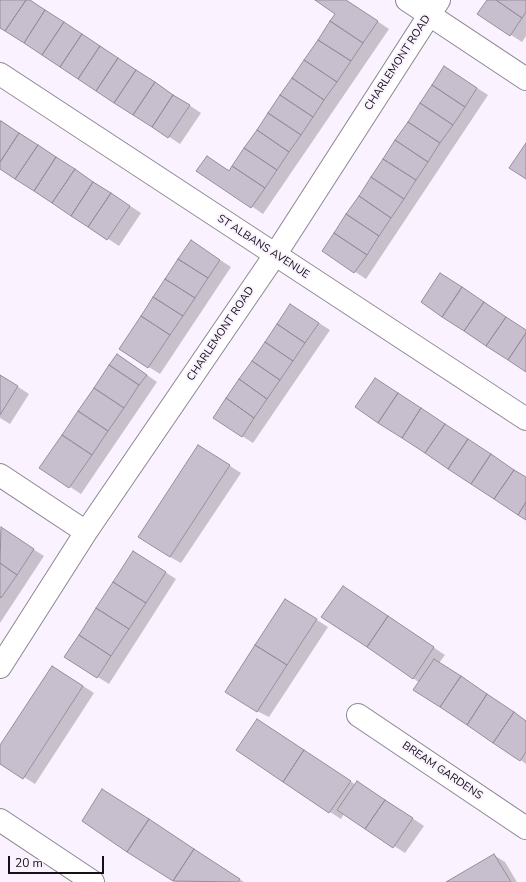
<!DOCTYPE html>
<style>
body{margin:0}
#map{position:relative;width:526px;height:882px;overflow:hidden;background:#faf2ff;font-family:"Nunito Sans",sans-serif}
canvas{display:block}
.scale{position:absolute;left:8px;top:856px;width:96px;height:18px;box-sizing:border-box;border:2px solid #141016;border-top:0;padding-left:5px;font-size:12px;line-height:14px;white-space:nowrap;color:#141016;-webkit-text-stroke:3px #faf2ff;paint-order:stroke}
</style>
<div id="map">
<canvas width="526" height="882"></canvas>
<div class="scale">20 m</div>
</div>
<script>
const g = document.querySelector('canvas').getContext('2d');
g.lineJoin = 'round';
function fill(path, color) { g.fillStyle = color; g.fill(path, 'evenodd'); }
const poly = rows => new Path2D(rows.map(r => 'M' + r).join(''));
function strokePath(path, color, width, dash) { g.strokeStyle = color; g.lineWidth = width; g.lineCap = dash ? 'butt' : 'round'; g.setLineDash(dash || []); g.stroke(path); }
function drawText(font, color, halo, rows, align = 'center') {
  g.font = font + ' "Nunito Sans",sans-serif'; g.lineWidth = 4; g.setLineDash([]); g.textBaseline = 'middle'; g.strokeStyle = halo; g.fillStyle = color; for (const [text, x, y, turn = 0] of rows) {
    g.save(); g.translate(x, y); g.rotate((+turn || 0) * Math.PI / 180); g.textAlign = isNaN(turn) ? turn : align; if (halo) g.strokeText(text, 0, 0); g.fillText(text, 0, 0); g.restore();
  }
}
const shadow = poly([
 [0,0,30,0,201,113,180,144,0,27],
 [316,0,346,0,389,29,263,214,198,170,207,157,230,171,337,14],
 [488,0,526,0,526,36,522,42,478,14],
 [445,67,488,95,366,279,323,251],
 [0,120,141,213,119,246,0,168],
 [191,241,231,267,160,374,120,349],
 [291,305,330,330,253,443,242,436],
 [129,362,157,382,81,494,41,468],
 [0,375,29,394,10,424,0,418],
 [210,453,241,473,181,563,170,557],
 [1,529,44,556,0,623,0,531],
 [145,559,176,579,109,684,66,657],
 [343,587,445,655,439,663,526,721,526,764,413,678],
 [297,607,328,627,269,717,257,711],
 [63,673,94,693,35,784,0,762,0,747],
 [258,720,356,785,358,782,369,789,424,826,405,853,344,814,341,819,330,812,238,750],
 [114,797,244,882,176,882,83,821],
 [494,855,505,862,517,882,448,882]
]);
const building = poly([
 [0,0,26,0,5,31,0,28,0,0],
 [26,0,30,0,45,10,24,43,5,31,26,0],
 [315,0,346,0,378,21,363,43,330,21,335,14,315,0],
 [487,0,496,0,522,18,510,36,477,14,487,0],
 [496,0,526,0,526,12,522,18,496,0],
 [45,10,64,22,42,55,24,43,45,10],
 [330,21,363,43,351,61,318,40,330,21],
 [64,22,82,34,60,67,42,55,64,22],
 [82,34,100,46,78,79,60,67,82,34],
 [318,40,351,61,337,82,304,60,318,40],
 [100,46,118,58,96,91,78,79,100,46],
 [118,58,136,70,114,103,96,91,118,58],
 [304,60,337,82,324,100,292,78,304,60],
 [444,66,477,88,465,107,432,85,444,66],
 [136,70,155,82,133,115,114,103,136,70],
 [292,78,324,100,313,117,280,95,292,78],
 [155,82,173,95,152,127,133,115,155,82],
 [432,85,465,107,453,125,420,103,432,85],
 [173,95,190,105,168,138,152,127,173,95],
 [280,95,313,117,301,135,268,113,280,95],
 [420,103,453,125,440,143,408,122,420,103],
 [268,113,301,135,289,152,257,130,268,113],
 [1,121,19,133,0,162,0,122,1,121],
 [408,122,440,143,428,162,395,140,408,122],
 [257,130,289,152,277,170,244,148,257,130],
 [19,133,38,145,15,179,0,169,0,162,19,133],
 [395,140,428,162,416,180,383,159,395,140],
 [526,143,526,179,509,168,526,143],
 [38,145,56,157,34,191,15,179,38,145],
 [244,148,277,170,265,188,232,166,244,148],
 [207,156,229,171,232,166,265,188,251,208,196,171,207,156],
 [56,157,75,169,52,203,34,191,56,157],
 [383,159,416,180,404,199,371,177,383,159],
 [75,169,93,182,71,216,52,203,75,169],
 [371,177,404,199,391,218,359,196,371,177],
 [93,182,111,193,88,227,71,216,93,182],
 [111,193,130,206,107,240,88,227,111,193],
 [359,196,391,218,379,236,346,214,359,196],
 [346,214,379,236,367,255,334,233,346,214],
 [334,233,367,255,354,273,322,251,334,233],
 [191,240,220,260,208,278,178,259,191,240],
 [178,259,208,278,195,298,165,279,178,259],
 [440,273,462,287,442,317,421,302,440,273],
 [165,279,195,298,183,316,153,297,165,279],
 [462,287,484,302,464,331,442,317,462,287],
 [153,297,183,316,170,335,141,316,153,297],
 [484,302,506,317,486,346,464,331,484,302],
 [290,304,319,323,305,343,277,324,290,304],
 [141,316,170,335,148,368,119,349,141,316],
 [506,317,526,330,526,333,508,360,486,346,506,317],
 [277,324,305,343,293,361,265,342,277,324],
 [526,333,526,372,508,360,526,333],
 [265,342,293,361,280,380,252,361,265,342],
 [117,354,147,375,139,385,109,365,117,354],
 [252,361,280,380,267,399,239,379,252,361],
 [109,365,139,385,124,408,94,388,109,365],
 [0,375,18,386,0,415,0,375],
 [375,378,398,393,378,423,355,407,375,378],
 [239,379,267,399,254,418,226,398,239,379],
 [94,388,124,408,108,431,78,411,94,388],
 [398,393,421,408,402,438,378,423,398,393],
 [226,398,254,418,242,437,213,418,226,398],
 [421,408,445,424,425,453,402,438,421,408],
 [78,411,108,431,92,455,62,435,78,411],
 [445,424,468,439,448,469,425,453,445,424],
 [62,435,92,455,69,488,39,468,62,435],
 [468,439,491,454,471,484,448,469,468,439],
 [198,445,230,465,170,557,138,537,198,445],
 [491,454,514,470,494,499,471,484,491,454],
 [514,470,526,477,526,502,518,515,494,499,514,470],
 [526,502,526,520,518,515,526,502],
 [1,527,34,549,17,575,0,563,1,527],
 [133,551,166,572,146,603,113,582,133,551],
 [0,563,17,575,1,598,0,597,0,563],
 [113,582,146,603,129,629,96,608,113,582],
 [343,586,388,616,367,647,321,617,343,586],
 [285,599,317,619,287,665,255,645,285,599],
 [96,608,129,629,111,656,79,635,96,608],
 [388,616,434,647,413,679,367,647,388,616],
 [79,635,111,656,97,678,64,657,79,635],
 [255,645,287,665,257,712,225,692,255,645],
 [434,659,461,676,440,707,413,690,434,659],
 [52,666,83,686,23,779,0,764,0,745,52,666],
 [461,676,487,694,467,725,440,707,461,676],
 [487,694,514,712,493,743,467,725,487,694],
 [514,712,526,721,526,752,520,761,493,743,514,712],
 [257,719,304,750,283,782,236,750,257,719],
 [304,750,351,781,329,813,283,782,304,750],
 [357,781,385,800,365,829,337,810,357,781],
 [102,789,149,819,127,852,82,821,102,789],
 [385,800,413,818,393,848,365,829,385,800],
 [149,819,194,849,173,881,127,852,149,819],
 [194,849,240,879,238,882,173,881,194,849],
 [494,854,511,882,446,882,494,854]
]);
const minor = poly([
 [407,0,526,79],
 [0,74,526,419],
 [0,475,86,532],
 [0,667,86,532,275,255,439,0],
 [358,715,526,828],
 [0,820,93,882]
]);
const streetNames = [
 ["CHARLEMONT ROAD",398,63,-57],
 ["ST ALBANS AVENUE",263,247,33],
 ["CHARLEMONT ROAD",221,334,-56],
 ["BREAM GARDENS",442,771,34]
];
fill(shadow, '#0003');
fill(building, '#c8bfce');
strokePath(building, '#978e9d', 1);
strokePath(minor, '#8d8492', 24);
strokePath(minor, '#fff', 22);
drawText('11px', '#141016', '#faf2ff', streetNames);
</script>
